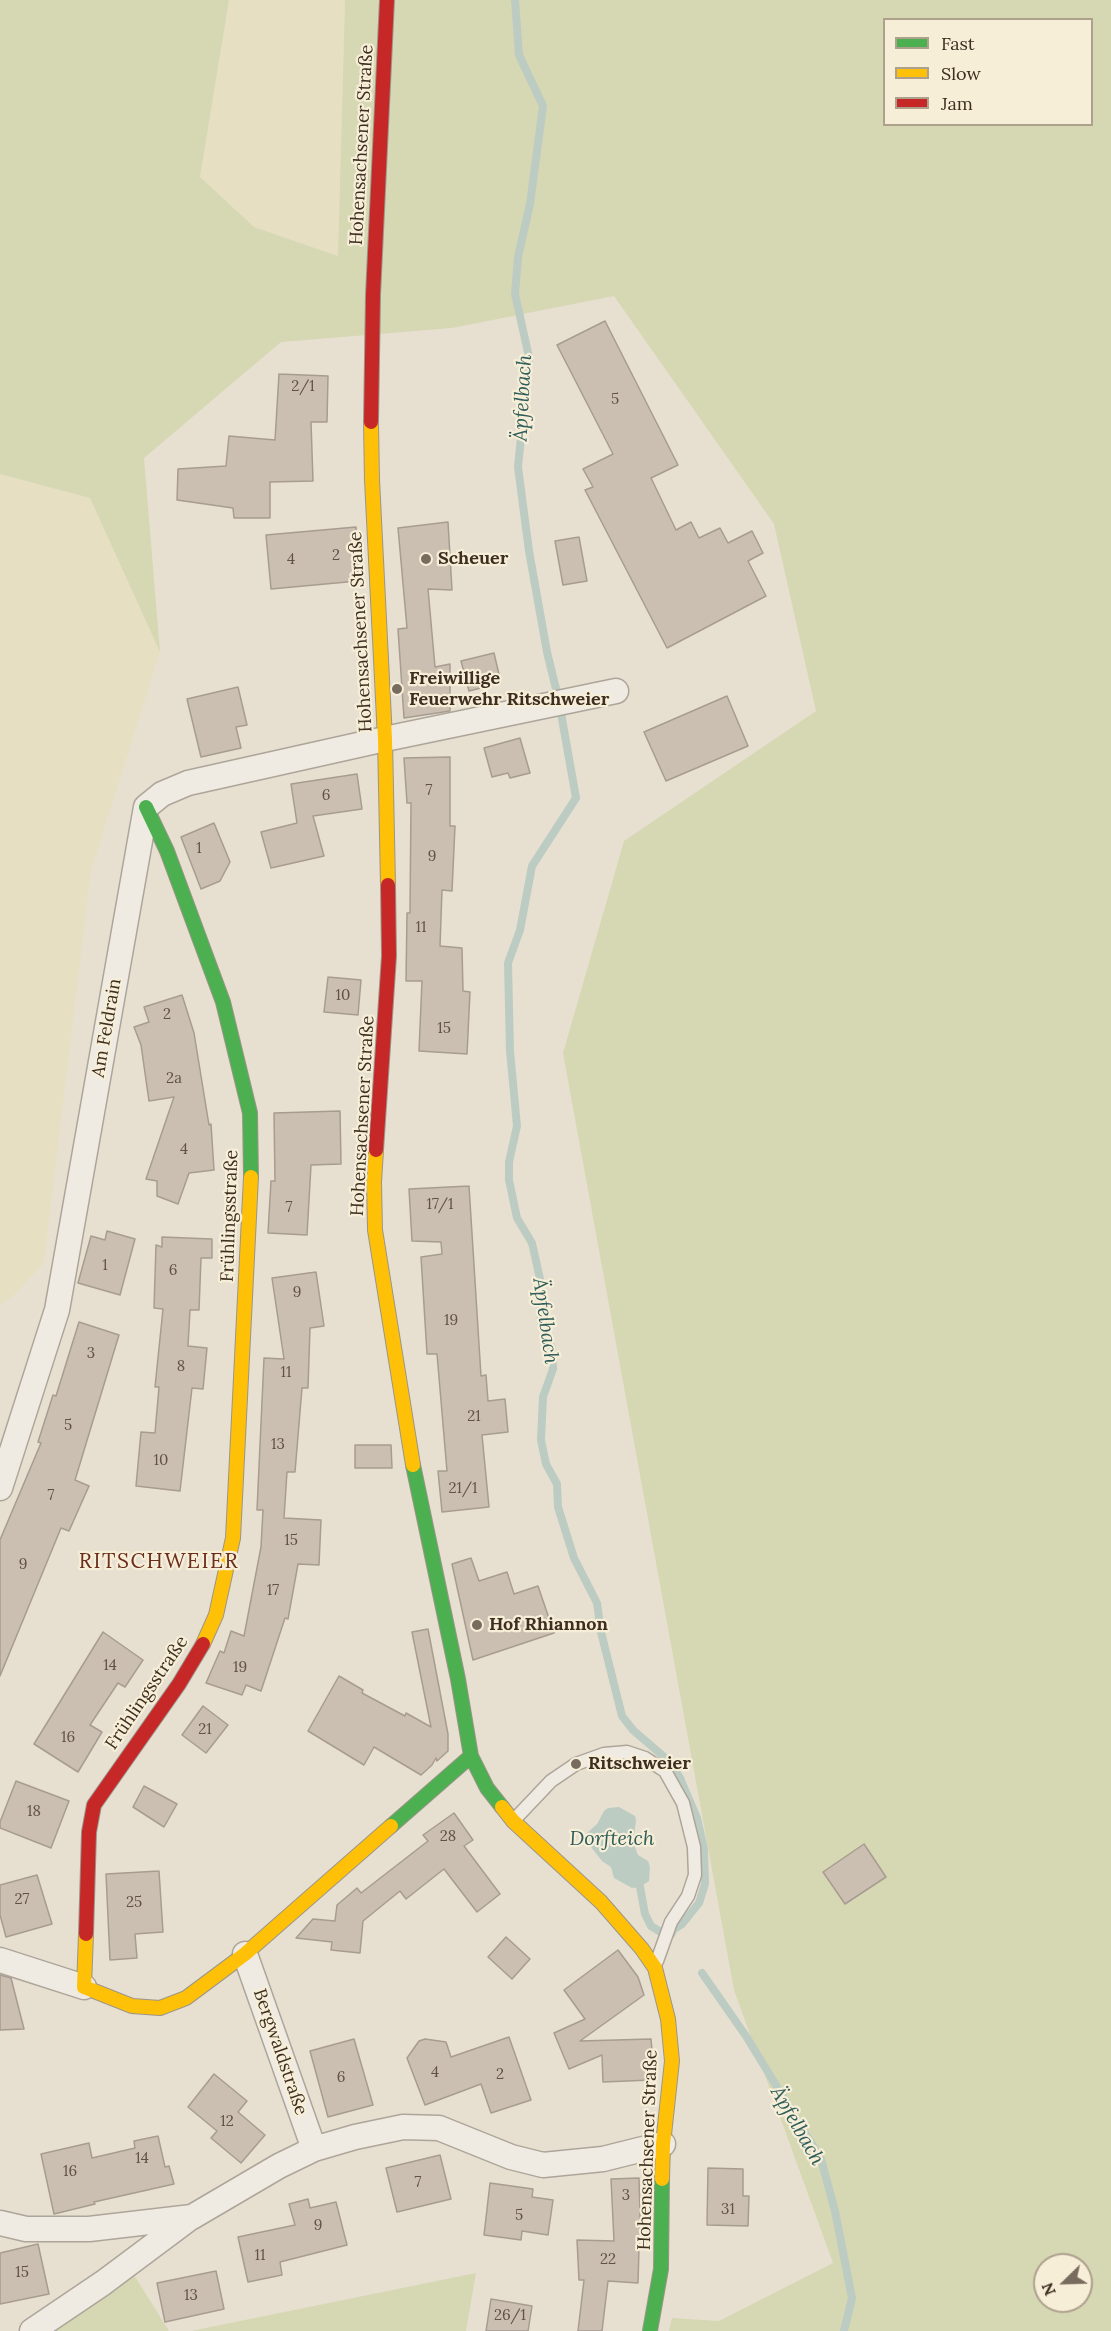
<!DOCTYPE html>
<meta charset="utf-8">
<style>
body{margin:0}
#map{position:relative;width:1111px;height:2331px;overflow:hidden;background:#e7e0d1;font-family:Lora,serif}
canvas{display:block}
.legend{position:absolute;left:883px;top:18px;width:210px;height:108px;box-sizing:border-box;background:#f7eed8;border:2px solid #ada18e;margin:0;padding:8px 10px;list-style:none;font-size:18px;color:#3d2e20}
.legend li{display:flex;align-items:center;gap:12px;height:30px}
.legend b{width:30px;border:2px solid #ada18e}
.north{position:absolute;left:1033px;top:2253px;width:60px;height:60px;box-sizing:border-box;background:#f7eed8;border:2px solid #ada18e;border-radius:50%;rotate:247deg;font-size:16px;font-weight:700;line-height:24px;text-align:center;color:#3d2e20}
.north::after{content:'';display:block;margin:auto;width:21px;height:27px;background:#786c5e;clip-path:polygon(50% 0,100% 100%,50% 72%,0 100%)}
</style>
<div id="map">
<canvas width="1111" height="2331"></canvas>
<ul class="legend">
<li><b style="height:8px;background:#4caf50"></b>Fast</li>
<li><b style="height:8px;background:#ffc107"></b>Slow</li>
<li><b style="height:8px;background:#c62828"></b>Jam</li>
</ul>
<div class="north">N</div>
</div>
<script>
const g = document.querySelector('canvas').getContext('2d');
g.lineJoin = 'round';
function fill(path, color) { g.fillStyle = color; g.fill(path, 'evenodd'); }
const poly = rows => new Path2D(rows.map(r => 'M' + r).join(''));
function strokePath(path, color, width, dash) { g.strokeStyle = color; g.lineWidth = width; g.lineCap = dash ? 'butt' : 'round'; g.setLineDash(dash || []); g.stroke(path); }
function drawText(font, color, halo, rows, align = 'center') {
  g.font = font + ' Lora,serif'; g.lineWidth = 4.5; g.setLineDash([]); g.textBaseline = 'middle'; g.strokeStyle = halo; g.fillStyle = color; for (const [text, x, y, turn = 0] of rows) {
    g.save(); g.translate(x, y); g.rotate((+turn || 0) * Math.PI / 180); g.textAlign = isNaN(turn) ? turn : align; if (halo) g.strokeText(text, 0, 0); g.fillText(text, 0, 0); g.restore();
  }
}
const farmland = poly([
 [229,0,345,0,338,256,254,227,200,177],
 [0,474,90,498,160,652,91,871,44,1263,12,1297,0,1304]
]);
const green = poly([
 [0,0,229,0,200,177,254,227,338,256,345,0,1111,0,1111,2331,669,2331,672,2318,719,2321,833,2263,734,1990,563,1053,624,841,816,711,774,524,614,296,452,328,281,342,144,458,160,652,90,498,0,474],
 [884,20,1092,20,1092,124,884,124],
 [1045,2265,1081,2265,1081,2301,1045,2301],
 [129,2267,169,2331,52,2331],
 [476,2273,466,2331,191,2331]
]);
const water = poly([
 [619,1807,635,1816,636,1821,633,1842,638,1855,648,1861,650,1867,649,1881,640,1887,632,1888,614,1878,611,1867,602,1861,591,1847,587,1833,597,1824,604,1811,608,1808]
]);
const stream = poly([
 [515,0,519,55,543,106,530,204,518,257,515,294,529,357,518,467,529,551,547,652,557,693],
 [561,713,576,798,532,866,520,930,508,963,510,1051,517,1126,509,1162,509,1180,517,1218,532,1243,540,1279,541,1323,552,1348,553,1369,543,1397,541,1440,546,1464,557,1484,558,1507,574,1558,597,1603,601,1632,622,1716,633,1730,670,1762,680,1778,697,1818,704,1849,705,1884,699,1903,682,1924,674,1929,671,1935,667,1936,651,1926,645,1914,640,1887],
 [702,1973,746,2036,821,2159,835,2211,852,2298,844,2331]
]);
const building = poly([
 [605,321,678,465,651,478,676,530,691,522,699,538,720,528,728,543,752,531,763,553,748,561,766,596,667,648,585,490,593,487,583,469,613,454,557,345,605,321],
 [279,374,328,376,327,422,311,422,313,481,270,482,270,518,234,518,233,508,177,500,178,469,226,466,229,436,275,440,279,374],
 [448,522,452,590,428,589,435,667,450,664,450,711,404,718,398,629,407,628,398,528,448,522],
 [356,527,358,581,271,589,266,535,356,527],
 [579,537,587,581,563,585,555,541,579,537],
 [494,653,501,683,469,691,461,661,494,653],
 [238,687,247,725,236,727,241,748,201,757,187,699,238,687],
 [727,696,748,746,666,781,644,732,727,696],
 [520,738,530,773,510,778,508,773,492,777,484,748,520,738],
 [450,757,450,826,455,826,452,891,442,890,440,946,462,948,463,991,470,992,467,1054,419,1051,422,981,406,981,407,913,410,913,411,803,407,803,404,758,450,757],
 [357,774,362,809,313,816,324,856,271,868,261,832,297,823,291,784,357,774],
 [214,823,230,862,220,881,201,889,181,837,214,823],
 [328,977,361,980,358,1015,324,1012,328,977],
 [182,995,194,1033,209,1125,211,1124,214,1170,189,1173,178,1204,157,1196,157,1181,146,1179,174,1097,149,1101,141,1045,134,1027,149,1022,144,1007,182,995],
 [340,1111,341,1164,311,1165,307,1235,268,1233,271,1181,275,1181,274,1113,340,1111],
 [469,1186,481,1376,486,1375,488,1401,505,1399,508,1432,482,1435,489,1507,442,1512,438,1471,447,1471,437,1354,427,1354,421,1257,442,1254,441,1242,412,1241,409,1189,469,1186],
 [107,1231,135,1239,120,1295,78,1283,91,1236,105,1240,107,1231],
 [162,1237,212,1239,212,1258,201,1258,199,1310,190,1310,188,1346,207,1348,203,1389,192,1388,180,1491,136,1486,141,1432,155,1433,159,1387,155,1387,163,1309,154,1308,156,1245,162,1247,162,1237],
 [316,1272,324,1326,310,1328,308,1388,302,1388,295,1472,287,1472,284,1518,321,1520,319,1565,298,1564,288,1619,285,1618,261,1691,246,1685,242,1695,206,1683,220,1651,224,1653,231,1631,244,1636,261,1547,263,1510,257,1510,264,1358,284,1359,272,1278,316,1272],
 [79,1322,119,1335,75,1480,89,1486,69,1531,61,1528,0,1676,0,1540,41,1443,38,1442,53,1395,56,1396,79,1322],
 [355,1445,391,1445,392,1468,355,1468,355,1445],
 [471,1558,479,1581,507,1572,514,1594,538,1586,554,1633,473,1660,452,1564,471,1558],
 [428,1629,448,1734,448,1751,437,1761,436,1758,432,1765,421,1775,374,1747,364,1765,308,1731,339,1676,363,1690,362,1693,405,1716,406,1713,431,1727,412,1632,428,1629],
 [103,1632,143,1660,125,1687,118,1683,90,1725,102,1732,78,1772,34,1744,103,1632],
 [203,1706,228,1725,206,1753,182,1735,203,1706],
 [16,1781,69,1801,51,1848,0,1828,0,1822,16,1781],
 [144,1786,177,1804,164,1827,133,1807,144,1786],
 [454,1813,473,1840,464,1846,500,1894,477,1912,444,1869,406,1899,400,1891,363,1921,360,1953,331,1950,332,1942,296,1938,313,1919,335,1921,337,1905,357,1888,361,1893,428,1841,423,1835,454,1813],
 [864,1844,886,1877,845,1904,823,1872,864,1844],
 [159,1871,163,1932,135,1934,137,1958,110,1960,106,1874,159,1871],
 [37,1875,52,1924,6,1937,0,1915,0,1885,37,1875],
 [506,1937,530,1959,512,1979,488,1957,506,1937],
 [618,1950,638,1977,644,1995,580,2041,651,2039,653,2061,651,2080,603,2082,602,2055,569,2069,554,2033,585,2019,564,1990,618,1950],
 [0,1975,11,1978,24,2029,0,2030,0,1975],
 [509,2037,531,2100,491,2113,481,2084,425,2105,407,2058,419,2041,425,2039,446,2042,451,2057,509,2037],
 [354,2039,373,2105,328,2117,310,2051,354,2039],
 [214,2074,247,2101,238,2112,265,2135,241,2163,211,2138,217,2131,188,2107,214,2074],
 [158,2136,165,2167,169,2166,174,2184,94,2202,95,2204,54,2214,41,2154,89,2143,92,2158,135,2148,134,2141,158,2136],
 [440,2155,451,2199,397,2212,386,2168,440,2155],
 [708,2168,743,2169,743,2196,749,2196,748,2226,707,2225,708,2168],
 [639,2178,640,2213,638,2283,608,2281,602,2331,578,2331,584,2280,579,2280,577,2240,614,2241,611,2179,639,2178],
 [490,2183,533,2189,532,2197,553,2200,548,2235,522,2231,521,2240,484,2235,490,2183],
 [308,2199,310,2208,336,2202,347,2245,280,2262,282,2275,248,2282,238,2237,295,2225,289,2204,308,2199],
 [38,2244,49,2294,0,2304,0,2253,38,2244],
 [216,2271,224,2309,165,2322,157,2283,216,2271],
 [491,2299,532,2306,528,2331,486,2331,491,2299]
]);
const lane = poly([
 [514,1820,551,1781,576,1764,604,1754,627,1752,645,1758,665,1771,683,1803,694,1847,695,1875,688,1896,671,1922,657,1961]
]);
const street = poly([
 [0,1488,57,1310,146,807,162,794,188,783,385,739,616,691],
 [245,1954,314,2149],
 [0,1960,84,1987],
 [0,2223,26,2229,89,2229,192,2217,279,2166,314,2149,355,2137,403,2127,439,2128,511,2157,543,2165,603,2159,663,2144],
 [32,2331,103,2283,190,2218]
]);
const fast = poly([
 [146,807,167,851,223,1002,250,1113,251,1177],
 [413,1465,458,1679,471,1756,487,1788,502,1807],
 [391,1826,471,1756],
 [650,2331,661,2269,662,2179]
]);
const slow = poly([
 [371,422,372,480,385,739,388,885],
 [376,1150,374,1182,375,1230,413,1465],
 [203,1644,216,1615,233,1538,251,1177],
 [502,1807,513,1821,601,1902,642,1949,655,1968,668,2019,672,2061,663,2144,662,2179],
 [86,1934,84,1987,132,2006,160,2008,186,1998,245,1954,391,1826]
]);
const jam = poly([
 [371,422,373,295,387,0],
 [376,1150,389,956,388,885],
 [86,1934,89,1832,94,1805,179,1684,203,1644]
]);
const markers = [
 [426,559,6,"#786c5e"],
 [397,689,6,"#786c5e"],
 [477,1625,6,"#786c5e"],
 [576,1764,6,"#786c5e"]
];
const numberNames = [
 ["2/1",303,387],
 ["5",615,400],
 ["2",336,556],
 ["4",291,560],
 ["7",429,791],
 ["6",326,796],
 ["1",199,849],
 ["9",432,857],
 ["11",421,928],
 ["10",343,996],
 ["2",167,1015],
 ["15",444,1029],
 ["2a",174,1079],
 ["4",184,1150],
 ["17/1",440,1205],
 ["7",289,1208],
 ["1",105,1266],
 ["6",173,1271],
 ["9",297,1293],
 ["19",451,1321],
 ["3",91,1354],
 ["8",181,1367],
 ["11",286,1373],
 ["21",474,1417],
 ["5",68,1426],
 ["13",278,1445],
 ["10",161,1461],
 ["21/1",463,1489],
 ["7",51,1496],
 ["15",291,1541],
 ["9",23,1565],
 ["17",273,1591],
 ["14",110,1666],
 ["19",240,1668],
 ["21",205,1730],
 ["16",68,1738],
 ["18",34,1812],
 ["28",448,1837],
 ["27",22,1900],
 ["25",134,1903],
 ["4",435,2073],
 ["2",500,2075],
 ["6",341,2078],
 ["12",227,2122],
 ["14",142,2159],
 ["16",70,2172],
 ["7",418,2183],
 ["3",626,2196],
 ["31",728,2210],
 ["5",519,2216],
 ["9",318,2226],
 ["11",260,2256],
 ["22",608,2260],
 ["15",22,2273],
 ["13",191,2296],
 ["26/1",510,2316]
];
const streetNames = [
 ["Hohensachsener Straße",362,145,-87],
 ["Hohensachsener Straße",361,632,-93],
 ["Am Feldrain",107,1028,-80],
 ["Hohensachsener Straße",363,1116,-87],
 ["Frühlingsstraße",230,1216,-88],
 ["Frühlingsstraße",147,1693,-56],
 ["Bergwaldstraße",280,2052,71],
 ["Hohensachsener Straße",648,2150,-88]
];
const poiNames = [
 ["Scheuer",438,559],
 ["Freiwillige",409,679],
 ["Feuerwehr Ritschweier",409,700],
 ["Hof Rhiannon",489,1625],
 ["Ritschweier",588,1764]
];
const waterNames = [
 ["Äpfelbach",523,398,-87],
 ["Äpfelbach",545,1321,82],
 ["Dorfteich",612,1839],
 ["Äpfelbach",797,2126,60]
];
const quarterNames = [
 ["RITSCHWEIER",159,1562]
];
fill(farmland, '#e6dfc2');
fill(green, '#d6d7b3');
fill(water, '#bcccc2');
strokePath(stream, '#bcccc2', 8);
fill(building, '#cbbfb2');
strokePath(building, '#a89c90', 1.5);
strokePath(lane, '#ada599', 15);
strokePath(street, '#ada599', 27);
strokePath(fast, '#9c958a', 16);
strokePath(slow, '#9c958a', 16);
strokePath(jam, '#9c958a', 16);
strokePath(lane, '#efebe3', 12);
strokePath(street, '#efebe3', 24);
strokePath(fast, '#4caf50', 14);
strokePath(slow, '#ffc107', 14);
strokePath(jam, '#c62828', 14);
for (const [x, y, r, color] of markers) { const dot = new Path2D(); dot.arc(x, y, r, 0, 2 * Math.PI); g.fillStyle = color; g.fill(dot); strokePath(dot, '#f7eed8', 2); }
drawText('15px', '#605244', null, numberNames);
drawText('18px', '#3d2e20', '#f7eed8', streetNames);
drawText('bold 18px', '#3d2e20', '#f7eed8', poiNames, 'left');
drawText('italic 20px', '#2f5d5a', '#f7eed8', waterNames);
g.letterSpacing = '1.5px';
drawText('21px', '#6b2e1e', '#f7eed8', quarterNames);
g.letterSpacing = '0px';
</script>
